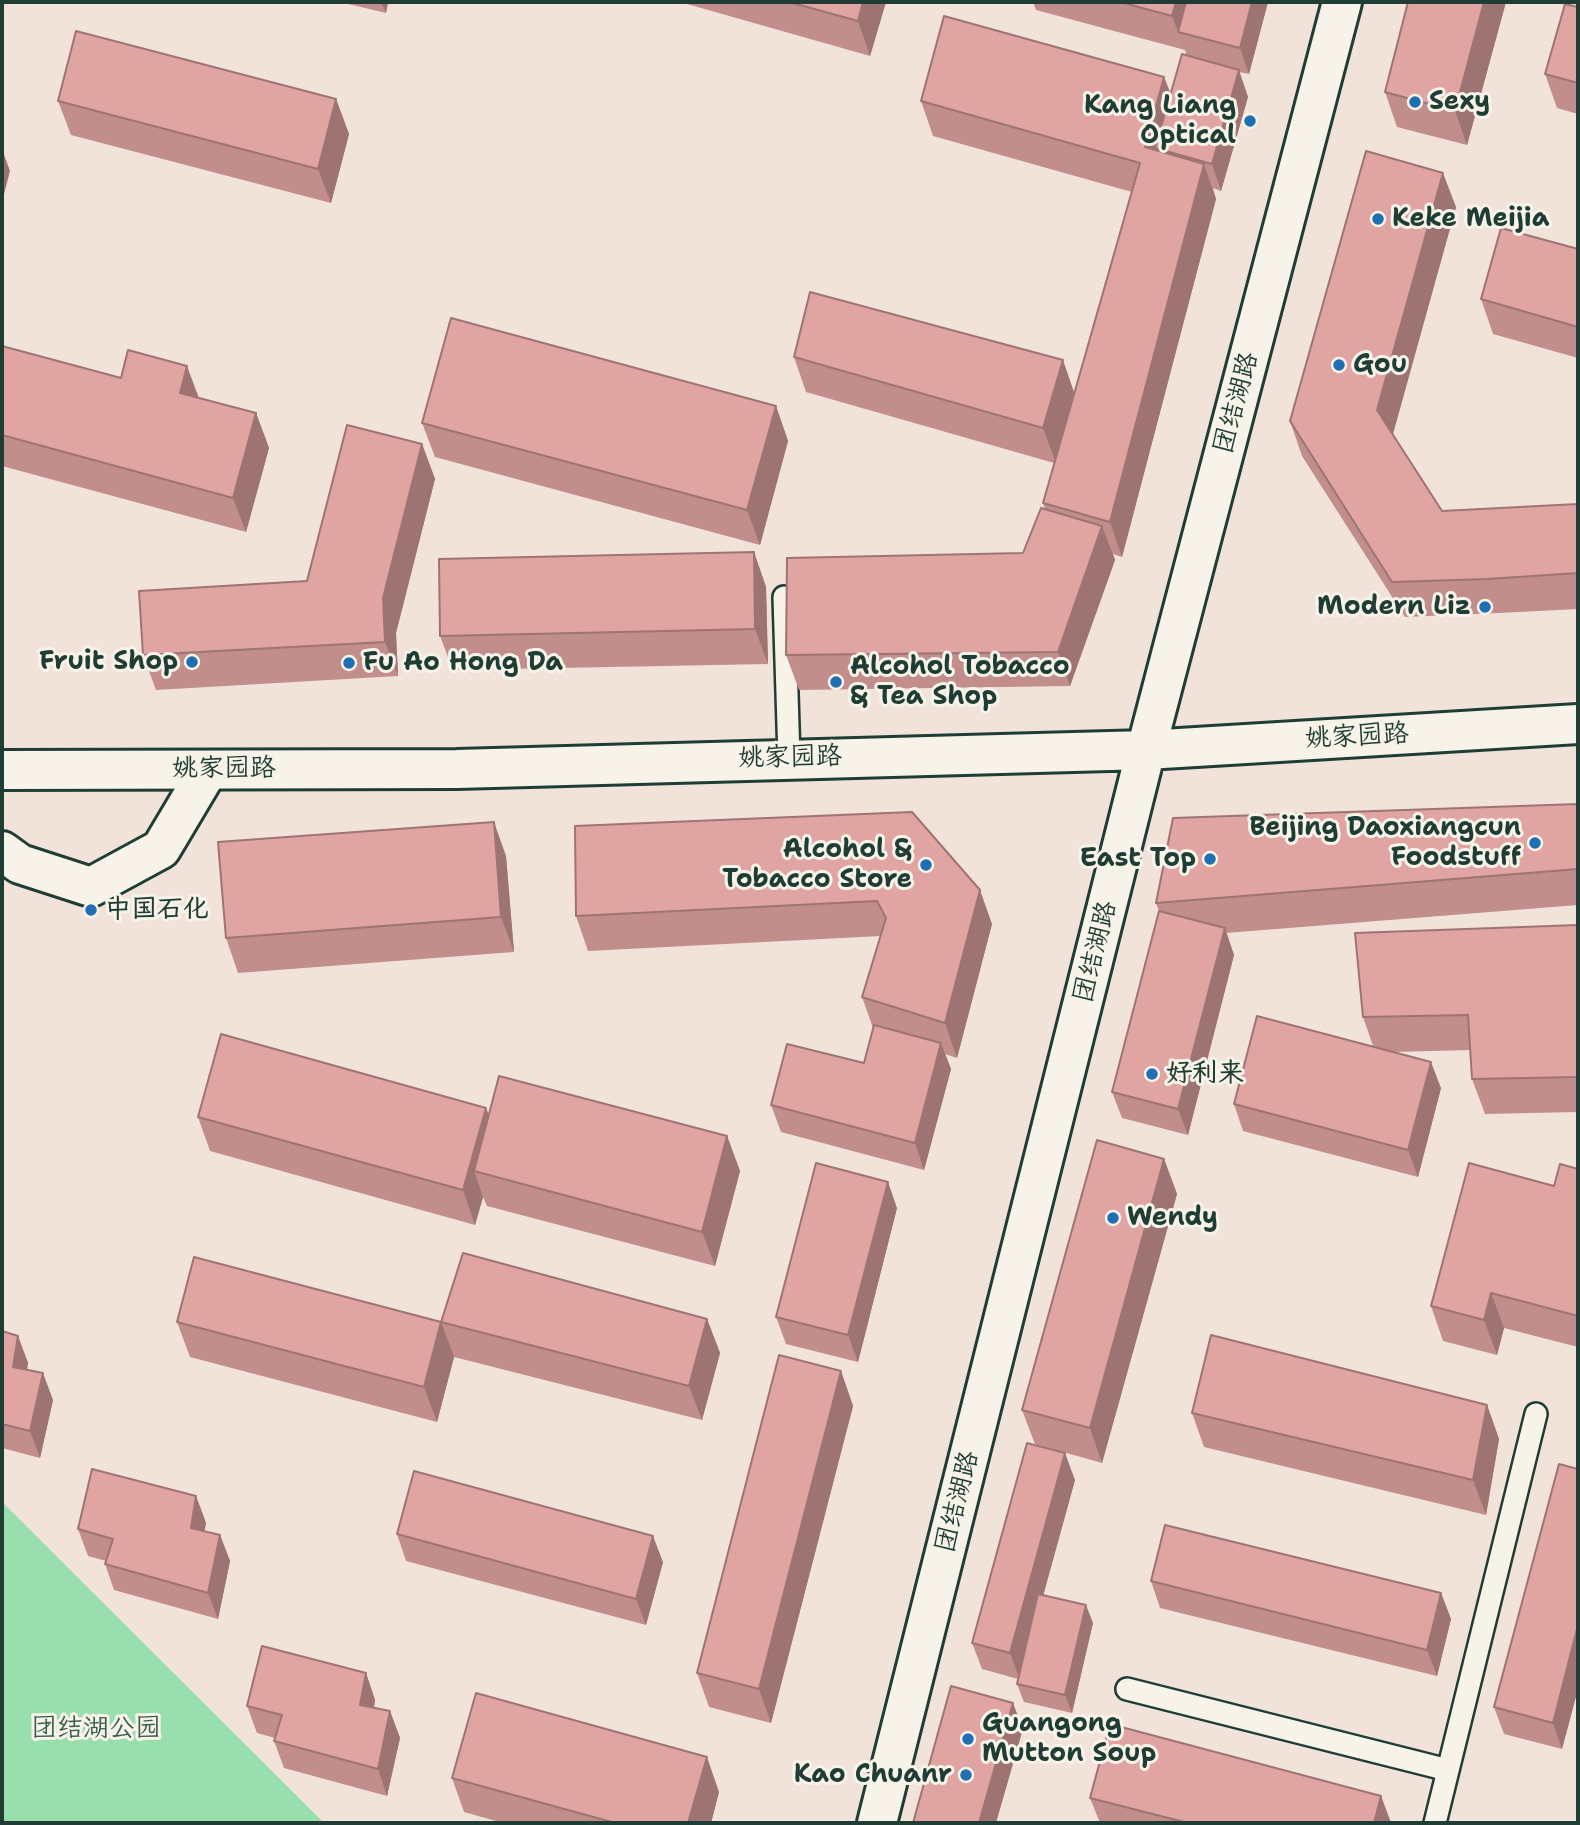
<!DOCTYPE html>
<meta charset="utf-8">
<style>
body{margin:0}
#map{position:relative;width:1580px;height:1825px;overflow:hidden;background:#f2e3da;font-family:"Shantell Sans",sans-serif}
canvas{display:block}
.frame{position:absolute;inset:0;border:4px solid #1f3d34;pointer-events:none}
</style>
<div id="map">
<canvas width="1580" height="1825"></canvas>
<div class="frame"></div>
</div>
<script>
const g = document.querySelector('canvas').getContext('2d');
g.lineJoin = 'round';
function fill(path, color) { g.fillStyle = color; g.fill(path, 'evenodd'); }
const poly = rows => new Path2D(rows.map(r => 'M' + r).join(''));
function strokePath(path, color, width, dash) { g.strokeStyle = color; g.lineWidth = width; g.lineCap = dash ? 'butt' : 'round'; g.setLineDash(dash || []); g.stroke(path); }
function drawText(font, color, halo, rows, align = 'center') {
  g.font = font + ' "Shantell Sans","LXGW WenKai TC",sans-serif'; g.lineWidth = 6; g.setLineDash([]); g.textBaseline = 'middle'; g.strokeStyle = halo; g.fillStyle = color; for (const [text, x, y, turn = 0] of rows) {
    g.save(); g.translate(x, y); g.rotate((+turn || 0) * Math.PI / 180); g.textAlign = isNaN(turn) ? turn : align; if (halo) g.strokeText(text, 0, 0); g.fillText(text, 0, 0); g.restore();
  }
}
const green = poly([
 [2,1502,324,1823,2,1823]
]);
const lane = poly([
 [784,597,789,758],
 [1127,1689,1448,1770],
 [1435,1823,1536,1414]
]);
const street = poly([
 [2,851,20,864,91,887,161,849,208,770]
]);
const secondary = poly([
 [2,770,457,769,1146,750,1578,724],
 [877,1823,1146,750,1342,2]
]);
const wall = poly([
 [340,2,388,2,386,13],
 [680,2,886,2,870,56],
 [1033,2,1268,2,1249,74,1239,72,1248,97,1221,191,1213,188,1216,199,1122,557,1113,554,1115,560,1070,686,799,690,786,655,1023,553,1045,509,1043,503,1054,463,806,392,794,357,1075,392,1132,192,933,136,921,101,1164,77,1171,94,1187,56,1185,50,1036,10],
 [1408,2,1506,2,1467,145,1397,127,1385,92],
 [1578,7,1578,114,1557,108,1545,74],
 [336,99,349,134,331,203,71,135,58,101],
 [1456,207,1392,435,1442,511,1578,504,1578,609,1499,613,1405,617,1302,456,1290,421],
 [1578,249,1578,358,1493,334,1481,299],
 [2,346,256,413,269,448,246,532,2,466],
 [776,406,788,441,760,545,435,457,422,423],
 [422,444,435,479,396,633,398,676,156,690,143,655,307,581],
 [754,552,766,587,768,664,453,670,440,636],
 [1578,804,1578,905,1226,933,1234,955,1188,1135,1122,1118,1112,1092,1159,911,1156,903],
 [575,826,992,924,957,1058,945,1054,951,1069,924,1170,781,1132,771,1105,864,1063,873,1028,862,997,881,936,588,951,576,916],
 [506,856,514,952,238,973,226,938],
 [1578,925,1578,1112,1485,1114,1472,1079,1471,1050,1393,1052,1441,1088,1418,1177,1243,1131,1234,1104,1373,1046,1363,1017],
 [486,1108,489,1115,727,1136,740,1171,715,1266,487,1206,483,1197,475,1225,210,1151,198,1117],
 [1164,1159,1177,1194,1102,1463,1035,1444,1022,1410],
 [1578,1169,1578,1347,1504,1328,1497,1355,1443,1341,1431,1306,1554,1186],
 [897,1208,858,1362,786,1344,776,1317],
 [707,1319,720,1353,702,1420,454,1357,437,1422,190,1357,177,1322,441,1322],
 [2,1331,18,1336,28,1363,27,1370,53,1400,40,1458,2,1448],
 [841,1371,853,1406,771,1723,709,1707,697,1673],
 [1487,1405,1499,1439,1486,1515,1204,1447,1192,1413],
 [1578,1469,1578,1689,1562,1749,1504,1734,1494,1707],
 [1075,1480,1043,1595,1093,1623,1072,1713,1024,1702,1017,1684,1018,1679,982,1669,972,1643],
 [196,1496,206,1523,204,1531,220,1535,230,1561,218,1619,114,1590,105,1564,106,1561,88,1556,78,1529],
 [397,1534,663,1562,646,1625,406,1561],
 [1151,1581,1441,1593,1451,1619,1437,1676,1160,1608],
 [366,1673,375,1700,374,1708,390,1711,400,1738,387,1796,284,1768,274,1741,275,1738,257,1733,247,1706],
 [452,1778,719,1792,711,1823,503,1823,464,1812],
 [1381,1796,1391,1823,1100,1823,1090,1798]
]);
const shadedWall = poly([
 [381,2,388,2,386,13],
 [863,2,886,2,870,56,858,21],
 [1176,2,1198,2,1178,32,1185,50,1172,16],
 [1252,2,1268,2,1249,74,1240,48],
 [1484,2,1506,2,1467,145,1455,111],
 [1239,70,1248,97,1221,191,1212,164],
 [1164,77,1177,112,1155,148,1162,166,1145,147],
 [336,99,349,134,331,203,318,169],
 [2,149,10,171,2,202],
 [1204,164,1216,199,1122,557,1110,522],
 [1443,173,1456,207,1390,445,1377,410],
 [1063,360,1075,395,1056,463,1043,428],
 [187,366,200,401,180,393],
 [776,406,788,441,760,545,747,510],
 [256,413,269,448,246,532,233,498],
 [422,444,435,479,396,633,398,676,385,642,383,598],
 [1102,526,1115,560,1070,686,1058,652],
 [754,552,766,587,768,664,755,629],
 [2,591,4,598,2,621],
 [494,822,506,856,514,952,501,917],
 [980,890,992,924,957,1058,945,1023],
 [1225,928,1234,955,1188,1135,1178,1109],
 [941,1043,951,1069,924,1170,915,1143],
 [1431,1062,1441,1088,1418,1177,1408,1150],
 [486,1108,499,1142,474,1171,483,1197,475,1225,463,1190],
 [727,1136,740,1171,715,1266,702,1232],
 [1164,1159,1177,1194,1102,1463,1090,1428],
 [888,1182,897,1208,858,1362,848,1335],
 [1491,1293,1504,1328,1497,1355,1484,1320],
 [707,1319,720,1353,702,1420,689,1386],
 [441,1322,454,1357,437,1422,424,1387],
 [18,1336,28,1363,23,1394,13,1367],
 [841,1371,853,1406,771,1723,759,1689],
 [43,1373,53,1400,40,1458,30,1431],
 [1487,1405,1499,1439,1486,1515,1473,1480],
 [1065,1453,1075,1480,1020,1680,1010,1653],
 [196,1496,206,1523,200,1555,191,1528],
 [220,1535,230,1561,218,1619,208,1593],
 [653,1536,663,1562,646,1625,636,1599],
 [1441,1593,1451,1619,1437,1676,1427,1650],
 [1086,1605,1093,1623,1072,1713,1065,1695],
 [1578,1625,1578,1689,1562,1749,1553,1723],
 [366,1673,375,1700,370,1732,360,1705],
 [1013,1703,1023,1729,996,1823,979,1823],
 [390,1711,400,1738,387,1796,378,1769],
 [707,1757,719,1792,711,1823,688,1823],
 [1381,1796,1391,1823,1374,1823]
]);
const building = poly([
 [789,2,863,2,858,21,789,2],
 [1120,2,1176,2,1172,16,1120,2],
 [1186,2,1252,2,1240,48,1178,32,1186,2],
 [1408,2,1484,2,1455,111,1385,92,1408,2],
 [1565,4,1578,7,1578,83,1545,74,1565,4],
 [944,16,1164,77,1145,147,1204,164,1110,522,1043,503,1140,163,921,101,944,16],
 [76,31,336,99,318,169,58,101,76,31],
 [1182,54,1239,70,1212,164,1155,148,1182,54],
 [1366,151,1443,173,1377,410,1442,511,1578,504,1578,573,1487,579,1392,582,1290,421,1366,151],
 [1501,228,1578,249,1578,327,1481,299,1501,228],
 [810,292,1063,360,1043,428,794,357,810,292],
 [451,318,776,406,747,510,422,423,451,318],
 [2,346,121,378,128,350,187,366,180,393,256,413,233,498,2,435,2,346],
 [347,425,422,444,383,598,385,642,143,655,139,591,307,581,347,425],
 [1041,508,1102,526,1058,652,786,655,787,558,1023,553,1041,508],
 [754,552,755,629,440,636,439,559,754,552],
 [1578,804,1578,869,1156,903,1173,818,1578,804],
 [912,812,980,890,945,1023,862,997,886,918,877,901,576,916,575,826,912,812],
 [494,822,501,917,226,938,218,842,494,822],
 [1159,911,1225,928,1178,1109,1112,1092,1159,911],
 [1578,925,1578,1077,1472,1079,1468,1015,1363,1017,1355,933,1578,925],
 [1257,1016,1431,1062,1408,1150,1234,1104,1257,1016],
 [874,1025,941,1043,915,1143,771,1105,787,1044,864,1063,874,1025],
 [221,1034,486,1108,463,1190,198,1117,221,1034],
 [499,1076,727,1136,702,1232,474,1171,499,1076],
 [1097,1140,1164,1159,1090,1428,1022,1410,1097,1140],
 [816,1163,888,1182,848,1335,776,1317,816,1163],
 [1469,1163,1554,1186,1560,1164,1578,1169,1578,1316,1491,1293,1484,1320,1431,1306,1469,1163],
 [463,1253,707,1319,689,1386,441,1322,463,1253],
 [194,1257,441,1322,424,1387,177,1322,194,1257],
 [2,1331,18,1336,13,1367,43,1373,30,1431,2,1424,2,1331],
 [1211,1335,1487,1405,1473,1480,1192,1413,1211,1335],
 [779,1355,841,1371,759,1689,697,1673,779,1355],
 [1027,1443,1065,1453,1010,1653,972,1643,1027,1443],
 [1559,1464,1578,1469,1578,1625,1553,1723,1494,1707,1559,1464],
 [92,1469,196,1496,191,1528,220,1535,208,1593,105,1564,113,1539,78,1529,92,1469],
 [414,1471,653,1536,636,1599,397,1534,414,1471],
 [1165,1525,1441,1593,1427,1650,1151,1581,1165,1525],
 [1038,1594,1086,1605,1065,1695,1017,1684,1038,1594],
 [262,1646,366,1673,360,1705,390,1711,378,1769,274,1741,282,1715,247,1706,262,1646],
 [951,1686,1013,1703,979,1823,913,1823,951,1686],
 [476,1693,707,1757,688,1823,615,1823,452,1778,476,1693],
 [1110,1724,1381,1796,1374,1823,1188,1823,1090,1798,1110,1724]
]);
const markers = [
 [1415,102,7,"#1f6fb2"],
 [1250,121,7,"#1f6fb2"],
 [1378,219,7,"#1f6fb2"],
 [1339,365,7,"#1f6fb2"],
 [1485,607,7,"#1f6fb2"],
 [192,662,7,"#1f6fb2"],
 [349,663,7,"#1f6fb2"],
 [836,682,7,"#1f6fb2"],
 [1535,843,7,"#1f6fb2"],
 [1210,859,7,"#1f6fb2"],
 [926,865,7,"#1f6fb2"],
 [91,910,7,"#1f6fb2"],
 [1152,1074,7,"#1f6fb2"],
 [1113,1218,7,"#1f6fb2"],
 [968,1739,7,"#1f6fb2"],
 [966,1775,7,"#1f6fb2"]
];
const poiNames = [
 ["Sexy",1429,102],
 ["Kang Liang",1236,106,"right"],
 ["Optical",1236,136,"right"],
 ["Keke Meijia",1392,219],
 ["Gou",1353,365],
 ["Modern Liz",1471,607,"right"],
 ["Fruit Shop",178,662,"right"],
 ["Fu Ao Hong Da",363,663],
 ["Alcohol Tobacco",850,667],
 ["& Tea Shop",850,697],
 ["Beijing Daoxiangcun",1521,828,"right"],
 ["Foodstuff",1521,858,"right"],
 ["Alcohol &",912,850,"right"],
 ["Tobacco Store",912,880,"right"],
 ["East Top",1196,859,"right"],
 ["中国石化",105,910],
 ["好利来",1166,1074],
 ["Wendy",1127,1218],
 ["Guangong",982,1724],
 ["Mutton Soup",982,1754],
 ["Kao Chuanr",952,1775,"right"]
];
const streetNames = [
 ["团结湖路",1237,403,-75],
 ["姚家园路",1357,737,-3],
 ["姚家园路",790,758,-1],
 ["姚家园路",224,769],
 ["团结湖路",1096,952,-76],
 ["团结湖路",958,1502,-76]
];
const parkNames = [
 ["团结湖公园",96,1729]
];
fill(green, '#98dfad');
strokePath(lane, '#1f3d34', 26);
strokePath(street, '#1f3d34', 44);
strokePath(secondary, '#1f3d34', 44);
strokePath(lane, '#f7f3e8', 21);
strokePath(street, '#f7f3e8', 38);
strokePath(secondary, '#f7f3e8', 38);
fill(wall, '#c18e8c');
fill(shadedWall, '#9d7472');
fill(building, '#e0a5a3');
strokePath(building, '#9d7472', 2);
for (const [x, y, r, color] of markers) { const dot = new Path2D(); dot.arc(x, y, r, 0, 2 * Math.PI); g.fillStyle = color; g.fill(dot); strokePath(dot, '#f7f3e8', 2.5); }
drawText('bold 26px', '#1f3d34', '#f7f3e8', poiNames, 'left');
drawText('26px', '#1f3d34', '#f7f3e8', streetNames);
drawText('26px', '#375d4c', '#f7f3e8', parkNames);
</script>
